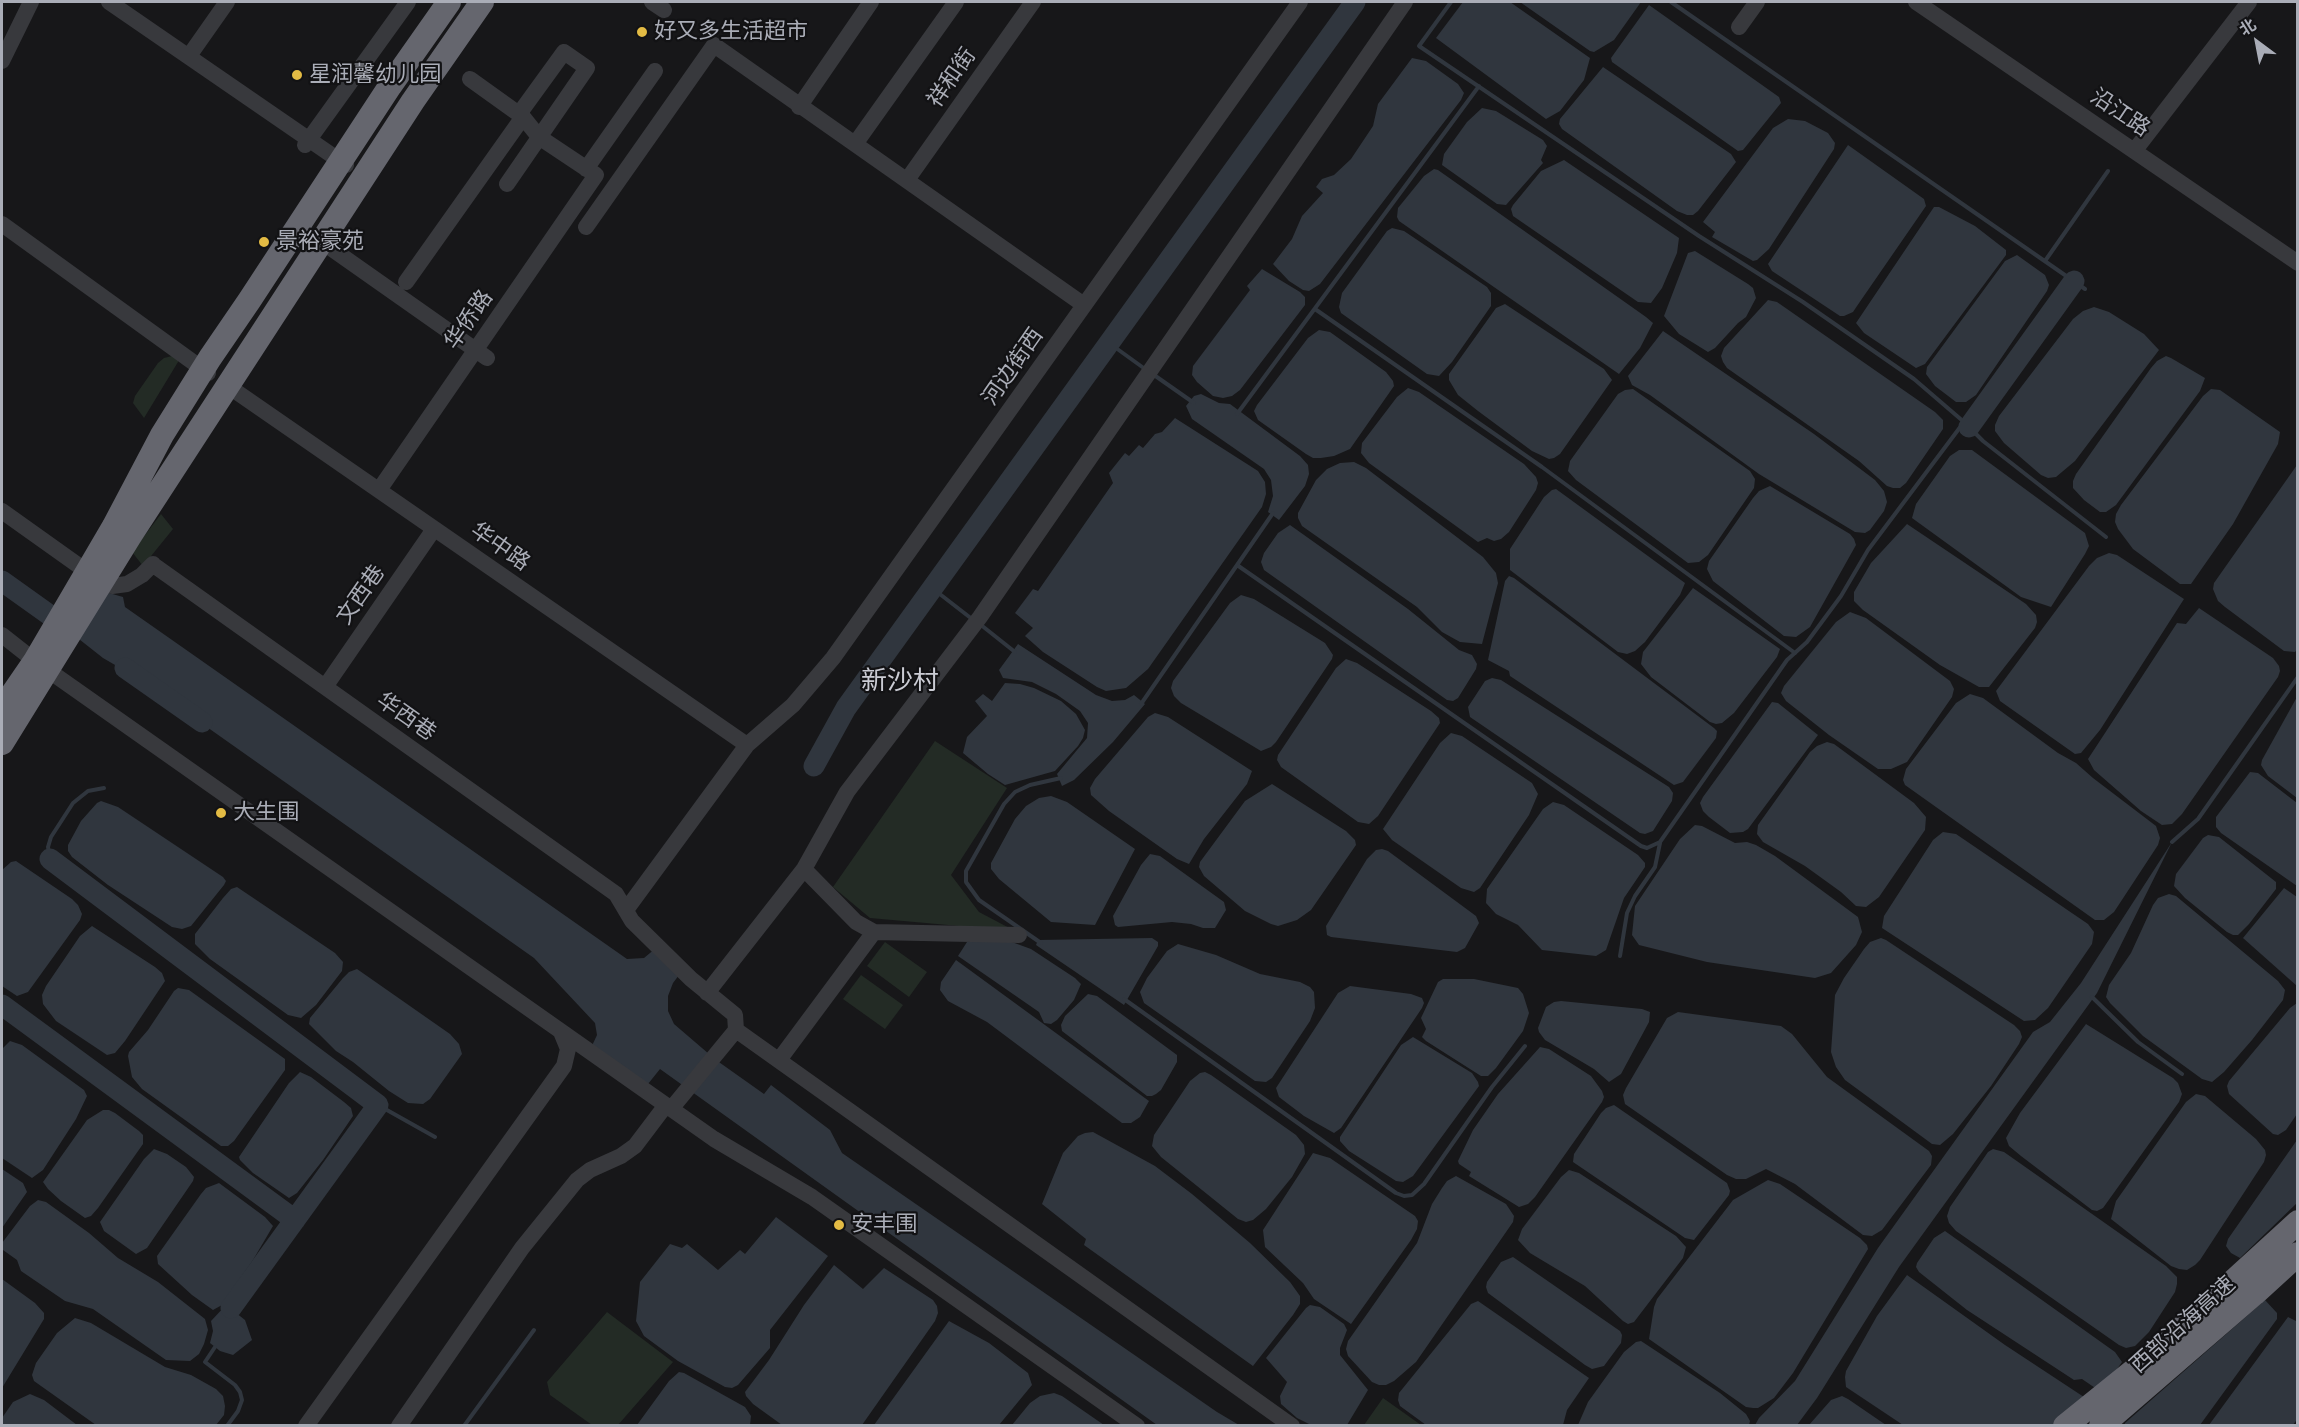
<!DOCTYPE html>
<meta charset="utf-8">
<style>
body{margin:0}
#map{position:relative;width:2299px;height:1427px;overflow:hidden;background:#171719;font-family:"PT Sans Narrow","Noto Sans SC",sans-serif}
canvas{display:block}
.frame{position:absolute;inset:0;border:3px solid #aaadb7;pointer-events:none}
.north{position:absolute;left:2227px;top:12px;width:60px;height:60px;-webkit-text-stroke:4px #121214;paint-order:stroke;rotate:328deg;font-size:16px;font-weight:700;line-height:24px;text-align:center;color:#aaadb7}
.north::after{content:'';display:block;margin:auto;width:21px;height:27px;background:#aaadb7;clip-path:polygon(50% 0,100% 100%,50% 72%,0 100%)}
</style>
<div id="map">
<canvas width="2299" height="1427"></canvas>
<div class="frame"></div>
<div class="north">北</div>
</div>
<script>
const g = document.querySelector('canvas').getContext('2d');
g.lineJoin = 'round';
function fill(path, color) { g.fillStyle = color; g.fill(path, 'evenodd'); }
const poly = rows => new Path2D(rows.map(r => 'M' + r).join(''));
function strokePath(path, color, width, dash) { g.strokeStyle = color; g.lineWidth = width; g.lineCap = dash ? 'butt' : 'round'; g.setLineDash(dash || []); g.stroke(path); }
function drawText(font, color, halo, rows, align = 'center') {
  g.font = font + ' "PT Sans Narrow","Noto Sans SC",sans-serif'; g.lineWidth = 4.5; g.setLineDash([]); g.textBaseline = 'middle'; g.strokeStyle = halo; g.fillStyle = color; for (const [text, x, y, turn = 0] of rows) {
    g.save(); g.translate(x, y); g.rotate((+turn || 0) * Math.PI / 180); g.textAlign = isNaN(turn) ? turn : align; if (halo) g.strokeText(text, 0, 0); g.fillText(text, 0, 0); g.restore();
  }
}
const green = poly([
 [180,354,178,362,144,418,133,403,135,396,158,363,164,358],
 [161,514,173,529,143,566,132,552],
 [935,741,1007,788,951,875,979,912,1015,931,870,918,833,887],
 [885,942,927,972,909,997,867,966],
 [861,975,903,1005,885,1029,843,999],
 [607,1312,673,1362,618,1425,592,1425,550,1395,547,1382],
 [1383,1398,1421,1425,1364,1425]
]);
const water = poly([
 [1463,2,1510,2,1590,58,1584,80,1560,111,1546,119,1436,38],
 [1520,2,1641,2,1614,40,1594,52,1590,51],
 [1649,5,1779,97,1781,103,1743,150,1738,151,1612,62,1611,58],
 [1412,58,1426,61,1458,84,1464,93,1461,100,1320,284,1309,291,1303,290,1289,281,1273,264,1292,239,1302,216,1323,193,1316,187,1322,179,1334,175,1351,159,1373,126,1378,104],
 [1603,67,1731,154,1736,162,1698,211,1693,215,1687,215,1677,211,1562,129,1559,124,1560,119],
 [1482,108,1496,111,1543,140,1547,146,1541,160,1543,163,1506,205,1497,204,1442,165,1444,154,1467,122],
 [1788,119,1805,121,1828,133,1835,143,1834,149,1769,249,1757,260,1753,261,1712,237,1715,232,1703,222,1773,128],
 [1848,145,1924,199,1926,206,1857,306,1853,312,1844,316,1840,316,1772,271,1768,264],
 [1564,160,1679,238,1677,253,1662,288,1651,303,1638,302,1513,216,1511,209,1513,205,1541,171],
 [1434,169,1438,170,1646,317,1653,323,1640,348,1619,374,1399,221,1397,217,1398,208,1424,176],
 [1934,207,1939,207,1975,226,2006,250,2006,255,1925,364,1916,368,1864,333,1856,323],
 [1392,228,1404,231,1487,287,1491,293,1491,306,1452,362,1439,376,1427,374,1341,313,1339,307,1342,293,1387,231],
 [1695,251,1748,284,1753,288,1756,298,1746,317,1738,323,1715,348,1708,352,1679,334,1664,316,1688,253],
 [2017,255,2045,275,2049,285,2047,291,1976,395,1966,402,1956,402,1935,386,1926,374,1927,367,2005,261],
 [1262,269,1300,292,1305,297,1305,305,1240,390,1232,396,1223,398,1213,396,1197,382,1192,375,1193,366,1250,290,1247,286],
 [1768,300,1777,302,1935,412,1943,420,1943,429,1906,483,1900,488,1893,488,1887,486,1859,461,1727,368,1723,362,1721,356,1724,348],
 [1505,304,1604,369,1612,380,1560,454,1554,458,1549,459,1532,451,1478,411,1458,395,1449,380,1449,374,1496,308],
 [2094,307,2109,312,2144,334,2159,350,2075,461,2056,477,2048,478,2041,475,2004,443,1995,431,1995,425,1999,416,2073,319,2083,311],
 [1319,330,1330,332,1386,372,1393,381,1394,386,1350,449,1334,456,1321,458,1313,458,1306,454,1258,420,1254,411,1257,405,1308,338],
 [1663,331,1814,434,1875,480,1884,491,1887,502,1884,511,1870,530,1865,533,1855,532,1759,474,1650,395,1632,385,1628,376],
 [2166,356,2171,358,2205,378,2200,391,2116,505,2106,512,2100,512,2084,500,2073,488,2073,481,2076,474,2151,368,2157,361],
 [1408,388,1419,392,1524,464,1536,477,1538,483,1536,490,1509,532,1501,539,1494,541,1487,538,1478,542,1369,463,1361,453,1362,443,1397,397],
 [1633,389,1750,471,1755,479,1754,488,1708,555,1699,562,1688,563,1576,480,1568,471,1570,461,1618,394,1625,390],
 [2211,389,2220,390,2280,432,2278,444,2233,524,2191,584,2180,584,2133,549,2118,529,2115,522,2116,514,2121,505,2203,396],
 [1201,394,1219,403,1230,404,1300,456,1308,465,1309,474,1305,486,1279,520,1268,512,1273,496,1271,480,1264,469,1192,419,1186,406,1194,396],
 [1175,418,1258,471,1265,482,1266,494,1262,507,1148,669,1126,688,1106,691,1097,687,1043,652,1025,636,1033,628,1015,613,1033,589,1038,591,1113,483,1109,473,1125,453,1129,456,1139,445,1143,448,1155,434,1162,432],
 [1959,450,1972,450,2085,533,2089,546,2085,554,2051,607,2021,597,1912,518,1916,504,1950,456],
 [1354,462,1366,468,1483,557,1496,573,1498,583,1482,644,1460,642,1442,632,1417,607,1302,526,1298,518,1298,513,1316,480,1327,469,1340,463],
 [2297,465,2298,648,2295,652,2284,651,2225,607,2218,601,2213,589,2214,583],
 [1770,486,1850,534,1854,539,1856,545,1810,627,1796,637,1784,636,1713,581,1707,569,1709,561,1753,498,1759,491],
 [1556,489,1685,583,1680,595,1645,642,1635,651,1627,654,1618,652,1510,570,1510,549,1544,497,1552,490],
 [1907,524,2026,604,2036,615,2037,622,2035,628,1989,687,1979,687,1940,665,1863,610,1854,601,1854,592,1871,563],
 [1290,525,1408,609,1459,650,1472,655,1477,664,1476,669,1458,698,1453,701,1447,700,1264,570,1261,562,1264,553,1278,533],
 [2109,553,2117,555,2184,599,2100,730,2081,753,2075,754,2000,701,1996,691,2089,566,2097,558],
 [1509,576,1514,578,1714,728,1717,731,1716,738,1683,782,1674,785,1510,676,1509,671,1488,660,1505,581],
 [1693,588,1780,649,1777,657,1734,713,1722,723,1716,724,1710,722,1651,677,1641,664,1643,652],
 [95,589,123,597,125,607,627,959,644,958,656,948,682,971,673,983,668,996,668,1011,674,1024,716,1060,764,1094,771,1085,830,1130,842,1153,1217,1412,1239,1425,1157,1425,660,1069,644,1089,590,1050,597,1035,595,1023,534,958,180,708,177,701,103,658,70,632],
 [1241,595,1254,599,1325,643,1333,655,1332,659,1276,742,1271,747,1261,751,1181,703,1174,696,1171,688,1173,681,1230,603],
 [2199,608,2273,658,2279,666,2280,671,2278,677,2182,814,2172,824,2162,825,2141,811,2094,770,2088,759,2177,623,2186,624],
 [1850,612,1866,618,1950,681,1954,689,1952,697,1907,762,1891,769,1878,769,1829,735,1786,701,1781,693,1784,686,1836,622],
 [1018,644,1096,695,1112,701,1125,700,1134,695,1145,704,1113,742,1074,780,1062,786,1057,774,1087,738,1088,723,1080,711,1056,694,1032,682,1003,678,999,670],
 [1346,659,1357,663,1431,711,1439,718,1440,723,1378,816,1369,824,1358,822,1281,767,1277,760,1278,755,1336,668],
 [1492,678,1501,680,1669,787,1673,793,1672,801,1653,831,1645,834,1640,833,1470,717,1468,707,1485,681],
 [1005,683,1020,684,1034,688,1061,701,1076,714,1085,730,1083,738,1078,746,1055,771,1005,785,988,774,963,753,967,737,987,716,975,701,983,694,992,701],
 [1970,694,1983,698,2058,753,2076,763,2093,778,2156,826,2160,838,2158,845,2114,912,2104,920,2095,920,1905,785,1903,780,1906,769,1956,703],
 [2297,697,2297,798,2268,776,2261,765,2262,760],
 [1772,702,1778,703,1818,735,1748,829,1743,832,1730,833,1709,817,1703,811,1700,803,1703,797],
 [1155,713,1168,717,1252,771,1247,784,1204,839,1189,864,1177,859,1109,811,1091,795,1090,788,1095,779,1148,717],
 [1451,733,1462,736,1532,783,1538,794,1529,815,1480,888,1474,892,1461,888,1392,840,1383,829,1440,743],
 [1827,742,1834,744,1914,803,1926,817,1925,830,1879,897,1866,907,1856,906,1841,892,1805,866,1763,842,1757,834,1758,825,1810,752,1817,746],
 [2250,772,2258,773,2297,803,2297,886,2221,833,2216,827,2216,817],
 [1272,784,1346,831,1355,840,1356,845,1311,910,1297,920,1278,926,1271,924,1245,911,1204,876,1199,867,1200,862,1245,801],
 [1051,796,1067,802,1135,849,1095,925,1051,922,999,879,991,869,991,863,1015,819,1026,806,1039,798],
 [101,801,118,807,223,877,226,881,224,885,191,926,182,929,172,927,108,885,72,857,68,851,68,845,81,821,97,803],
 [1553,802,1564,805,1638,855,1645,863,1645,867,1624,898,1606,950,1596,956,1542,950,1518,925,1496,914,1486,903,1487,889,1543,809],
 [1695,825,1702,826,1735,843,1747,842,1756,845,1775,856,1858,917,1862,932,1856,945,1831,973,1815,978,1707,962,1639,945,1632,935,1635,906,1680,839],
 [1943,832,1956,834,2088,924,2094,932,2092,944,2048,1008,2035,1020,2024,1021,1882,928,1884,916,1933,840],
 [2208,835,2219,837,2276,882,2276,889,2249,924,2238,935,2233,935,2227,932,2185,898,2174,886,2176,874,2203,838],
 [2172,842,2097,993,1899,1267,1817,1398,1797,1425,1755,1425,1759,1418,1795,1381,1878,1248,2033,1032,2050,1022,2081,983],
 [1382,849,1388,851,1476,916,1479,923,1465,948,1457,952,1331,937,1327,935,1326,926,1367,859,1376,850],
 [1150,854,1160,856,1224,902,1226,910,1215,928,1203,928,1191,924,1172,922,1118,927,1115,925,1113,916,1141,865],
 [16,861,72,899,78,905,82,914,80,920,28,992,17,996,2,986,2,870,11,862],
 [237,887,335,953,343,962,342,971,316,1005,301,1018,288,1015,210,959,195,944,195,934,223,898,231,889],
 [2284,888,2297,897,2297,986,2243,938],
 [2169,894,2176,896,2278,981,2285,990,2283,1000,2252,1040,2224,1072,2212,1082,2202,1079,2143,1036,2110,1003,2106,997,2109,985,2131,953,2153,905,2158,898],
 [92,926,155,967,162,973,165,981,125,1041,115,1053,107,1055,56,1021,43,1004,42,995,46,986,80,936],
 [1152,938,1158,942,1158,946,1124,1005,1036,945,1038,940],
 [1881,938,1886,940,2014,1025,2020,1031,2022,1037,2019,1044,1991,1086,1953,1134,1940,1145,1932,1144,1845,1080,1836,1067,1831,1052,1835,995,1844,978,1864,949,1870,942],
 [1009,941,1031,949,1075,978,1081,984,1074,1000,1057,1020,1051,1024,1044,1023,1039,1012,958,956,967,942],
 [1178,944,1216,955,1260,974,1300,982,1310,987,1314,992,1315,1008,1310,1021,1272,1078,1266,1082,1255,1081,1144,1003,1140,992,1147,978,1167,951],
 [956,960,1149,1101,1140,1117,1131,1123,1122,1123,987,1022,948,1001,940,990,941,982],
 [357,969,450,1034,459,1044,462,1054,430,1099,423,1104,408,1103,389,1091,353,1062,336,1051,309,1024,310,1018,343,978,349,972],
 [1443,979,1474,979,1518,988,1523,994,1529,1013,1523,1031,1496,1068,1488,1076,1481,1076,1426,1041,1422,1037,1426,1029,1421,1018,1438,982],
 [1350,986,1411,994,1422,998,1424,1003,1422,1008,1341,1128,1334,1133,1304,1116,1279,1097,1276,1088,1338,993],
 [178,988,189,990,285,1059,285,1070,234,1141,228,1146,221,1146,192,1125,142,1089,132,1077,128,1056,129,1052,148,1030,174,991],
 [1088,994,1097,996,1177,1055,1177,1062,1161,1090,1156,1094,1152,1096,1147,1096,1062,1031,1061,1025,1065,1016],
 [1561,1001,1642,1009,1650,1012,1649,1022,1621,1074,1609,1082,1594,1069,1545,1040,1539,1032,1538,1028,1546,1007,1554,1002],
 [2297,1003,2297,1114,2286,1130,2278,1135,2273,1134,2229,1094,2227,1086,2229,1081,2290,1008],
 [1678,1012,1781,1026,1792,1034,1827,1077,1929,1151,1932,1156,1931,1165,1882,1230,1872,1236,1863,1235,1795,1184,1766,1169,1746,1179,1736,1179,1727,1175,1625,1104,1623,1095,1626,1088,1667,1018],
 [2086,1024,2173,1078,2178,1083,2182,1094,2179,1102,2103,1208,2097,1211,2092,1210,2021,1156,2009,1146,2006,1138,2020,1113],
 [1413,1037,1472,1073,1478,1082,1479,1086,1413,1176,1403,1182,1396,1181,1349,1151,1340,1141,1340,1137,1401,1045],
 [10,1041,22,1045,84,1090,87,1096,76,1119,43,1170,32,1178,2,1158,2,1049],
 [1540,1047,1549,1049,1591,1076,1602,1091,1604,1097,1602,1102,1535,1197,1528,1204,1519,1207,1469,1176,1471,1172,1459,1164,1458,1161,1473,1130,1498,1094],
 [300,1072,311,1077,344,1102,351,1108,353,1116,323,1160,297,1193,289,1198,253,1173,240,1160,239,1157,289,1083],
 [1205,1072,1211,1075,1296,1135,1304,1145,1305,1154,1292,1177,1266,1209,1253,1220,1246,1222,1238,1219,1161,1157,1152,1146,1154,1135,1190,1081,1200,1073],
 [2196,1094,2205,1096,2256,1139,2265,1150,2266,1155,2264,1162,2200,1260,2195,1265,2187,1270,2179,1269,2171,1266,2111,1219,2116,1201,2186,1102],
 [1614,1105,1727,1183,1730,1191,1729,1195,1694,1240,1685,1238,1573,1162,1574,1154,1601,1113,1606,1108],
 [103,1110,109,1110,115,1113,139,1131,143,1135,143,1144,98,1208,91,1216,85,1218,61,1201,48,1189,43,1182,87,1120],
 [1093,1132,1155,1166,1192,1194,1250,1243,1290,1282,1300,1296,1300,1304,1293,1315,1253,1366,1084,1245,1086,1239,1042,1204,1063,1153,1078,1136,1085,1133],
 [2297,1140,2297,1203,2240,1258,2231,1253,2226,1246,2228,1239],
 [154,1149,167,1154,186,1167,194,1177,193,1181,147,1248,136,1254,104,1231,100,1222,144,1159],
 [1993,1149,2004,1152,2166,1266,2177,1277,2177,1284,2175,1292,2149,1332,2135,1346,2126,1348,2119,1345,1956,1231,1949,1223,1947,1216,1950,1207,1988,1152],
 [1313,1153,1330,1158,1415,1216,1418,1221,1417,1229,1411,1240,1351,1324,1314,1299,1303,1283,1265,1247,1263,1230],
 [2,1169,23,1183,27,1192,2,1228],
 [1569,1170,1579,1173,1676,1236,1686,1247,1683,1258,1634,1322,1628,1324,1623,1321,1585,1286,1530,1253,1518,1240,1522,1229,1561,1177],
 [1456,1176,1506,1204,1514,1216,1513,1222,1416,1362,1394,1381,1386,1385,1379,1385,1372,1382,1348,1356,1346,1349,1348,1341,1417,1243,1432,1204,1442,1188,1447,1181],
 [1768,1180,1780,1184,1860,1238,1867,1245,1868,1249,1793,1373,1774,1398,1758,1408,1753,1408,1746,1407,1649,1339,1654,1307,1657,1299,1733,1200],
 [219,1183,265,1217,273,1226,253,1260,222,1305,213,1310,192,1295,158,1264,157,1256,201,1194,206,1188],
 [38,1200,46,1202,89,1233,118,1258,158,1282,205,1319,208,1330,204,1344,199,1354,190,1361,166,1360,93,1309,65,1301,21,1271,17,1260,3,1250,2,1243,30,1206],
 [776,1217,828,1256,770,1330,770,1348,738,1385,732,1388,725,1387,678,1361,644,1336,636,1321,640,1282,670,1244,682,1248,687,1244,718,1270,740,1250,745,1254],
 [1945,1231,2115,1352,2122,1362,2101,1392,2082,1379,2074,1380,1967,1310,1919,1272,1916,1267,1917,1263,1934,1238],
 [1513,1257,1620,1331,1622,1335,1621,1343,1604,1366,1592,1369,1585,1365,1488,1293,1486,1287,1487,1282,1501,1262],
 [834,1265,863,1289,884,1268,933,1300,937,1306,938,1313,935,1321,862,1425,782,1425,753,1404,746,1396,745,1392,769,1360,804,1305],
 [1907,1275,2005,1345,2090,1401,2061,1425,1903,1425,1846,1387,1845,1377,1846,1371,1877,1316],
 [2,1279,35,1303,44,1313,44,1319,2,1388],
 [2265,1300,2277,1313,2277,1319,2200,1425,2125,1425,2125,1423],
 [1478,1301,1589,1378,1567,1410,1563,1425,1426,1425,1400,1406,1398,1400,1399,1393,1471,1304],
 [226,1305,245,1320,252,1340,233,1355,220,1351,210,1343,213,1331,211,1321],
 [1310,1305,1320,1307,1344,1324,1347,1330,1340,1348,1340,1355,1368,1390,1347,1425,1311,1425,1297,1418,1281,1404,1280,1396,1287,1382,1266,1358,1306,1308],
 [2288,1317,2298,1322,2298,1418,2293,1425,2209,1425],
 [75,1318,91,1323,165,1367,191,1375,216,1389,223,1396,225,1406,224,1415,216,1425,96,1425,41,1386,34,1381,32,1375,36,1363,57,1333],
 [949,1321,989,1343,1028,1373,1032,1385,999,1425,874,1425],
 [1641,1341,1720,1393,1746,1414,1750,1421,1749,1425,1578,1425,1588,1402,1624,1352,1636,1342],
 [679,1372,684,1373,745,1407,751,1416,750,1425,637,1425,669,1381],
 [1054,1393,1062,1396,1104,1425,1012,1425,1030,1403,1040,1396],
 [30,1394,44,1400,77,1425,2,1425,2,1418,13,1402],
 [1842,1396,1848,1399,1886,1425,1809,1425,1831,1400]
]);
const stream = poly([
 [1451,2,1419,46,1699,236,1803,302,1914,379,1964,422,1983,441,2106,537],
 [1671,2,2085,289],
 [2045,261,2108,171],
 [1315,309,1542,467,1795,653],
 [1109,343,1145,369],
 [1154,375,1194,403],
 [1237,414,1479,86],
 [1237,565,1641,846,1647,848,1660,842,1787,660,1807,642,1841,596,1868,550,1964,422],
 [932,588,972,619],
 [981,625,1015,652],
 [1141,704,1273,513],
 [2172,842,2198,819,2298,677],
 [50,859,48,847,51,837,73,803,88,791,104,788],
 [1041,943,979,900,966,882,966,871,1004,804,1015,792,1030,785,1061,778],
 [1620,956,1627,913,1635,896,1655,867,1660,843],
 [2092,997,2138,1042,2182,1074],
 [1124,999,1396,1193,1404,1196,1412,1195,1424,1184,1492,1087,1525,1046],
 [378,1105,435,1137],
 [215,1347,205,1362,235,1385,240,1392,242,1400,238,1411,227,1426],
 [464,1426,534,1330]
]);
const river = poly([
 [1969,427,2074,281],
 [2,581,72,631],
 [125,668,202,722],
 [814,766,846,708,1355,2],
 [50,859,378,1105,231,1308],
 [2,1005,295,1220]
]);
const minor = poly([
 [109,2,346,165],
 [652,2,664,10],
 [1916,2,2298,263],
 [1739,27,1757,2],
 [189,56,227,2],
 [2,61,31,2],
 [799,107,871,2],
 [855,144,956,2],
 [305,145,408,2],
 [2135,150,2249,2],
 [586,169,655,71],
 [907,180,1033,2],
 [507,184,587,68,564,52,519,114],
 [2,224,208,373],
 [586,227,714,45,1084,305],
 [315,237,487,358],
 [406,282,523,117],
 [228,386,747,745],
 [379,490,596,175,539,137,523,117,470,79],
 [2,511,103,583,112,586,127,584,142,575,153,564],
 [155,566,616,894,632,921,691,979,735,1015,736,1030,671,1109],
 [2,635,35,661,714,1139,812,1197,1137,1426],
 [325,687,434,529],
 [804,869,856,922,874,932],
 [626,910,747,745,793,705,833,658,1300,2],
 [707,993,804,869,847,792,980,617,1405,2],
 [736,1030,1292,1426],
 [779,1060,874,932,1019,935],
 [306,1426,564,1066,568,1049,561,1032],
 [399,1426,522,1248,577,1180,590,1170,621,1156,635,1146,666,1105]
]);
const highway = poly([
 [2,709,35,661,114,526,162,435,210,358,249,301,390,86,449,2],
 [2,743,130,536,413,101,482,2],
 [2065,1426,2148,1359,2298,1222],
 [2101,1426,2254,1294,2298,1254]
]);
const markers = [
 [642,32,6,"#e3bb44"],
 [297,75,6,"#e3bb44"],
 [264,242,6,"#e3bb44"],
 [221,813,6,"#e3bb44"],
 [839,1225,6,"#e3bb44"]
];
const poiNames = [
 ["好又多生活超市",654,32],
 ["星润馨幼儿园",309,75],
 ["景裕豪苑",276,242],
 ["大生围",233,813],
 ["安丰围",851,1225]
];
const streetNames = [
 ["祥和街",952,78,-55],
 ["沿江路",2120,113,34],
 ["华侨路",469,320,-55],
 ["河边街西",1013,367,-55],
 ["华中路",500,547,35],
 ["文西巷",361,595,-55],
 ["华西巷",406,717,35],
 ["西部沿海高速",2183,1325,-42]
];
const quarterNames = [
 ["新沙村",900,682]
];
fill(green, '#232b25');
fill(water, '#30363e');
strokePath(stream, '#30363e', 4);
strokePath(river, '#30363e', 21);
strokePath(minor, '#38393d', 16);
strokePath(highway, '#65666e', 24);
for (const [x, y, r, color] of markers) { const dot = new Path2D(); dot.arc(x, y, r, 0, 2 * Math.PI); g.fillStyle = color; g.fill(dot); strokePath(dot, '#121214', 2); }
drawText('22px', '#aaadb7', '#121214', poiNames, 'left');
drawText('22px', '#aaadb7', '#121214', streetNames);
drawText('26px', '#cbccd4', '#121214', quarterNames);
</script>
